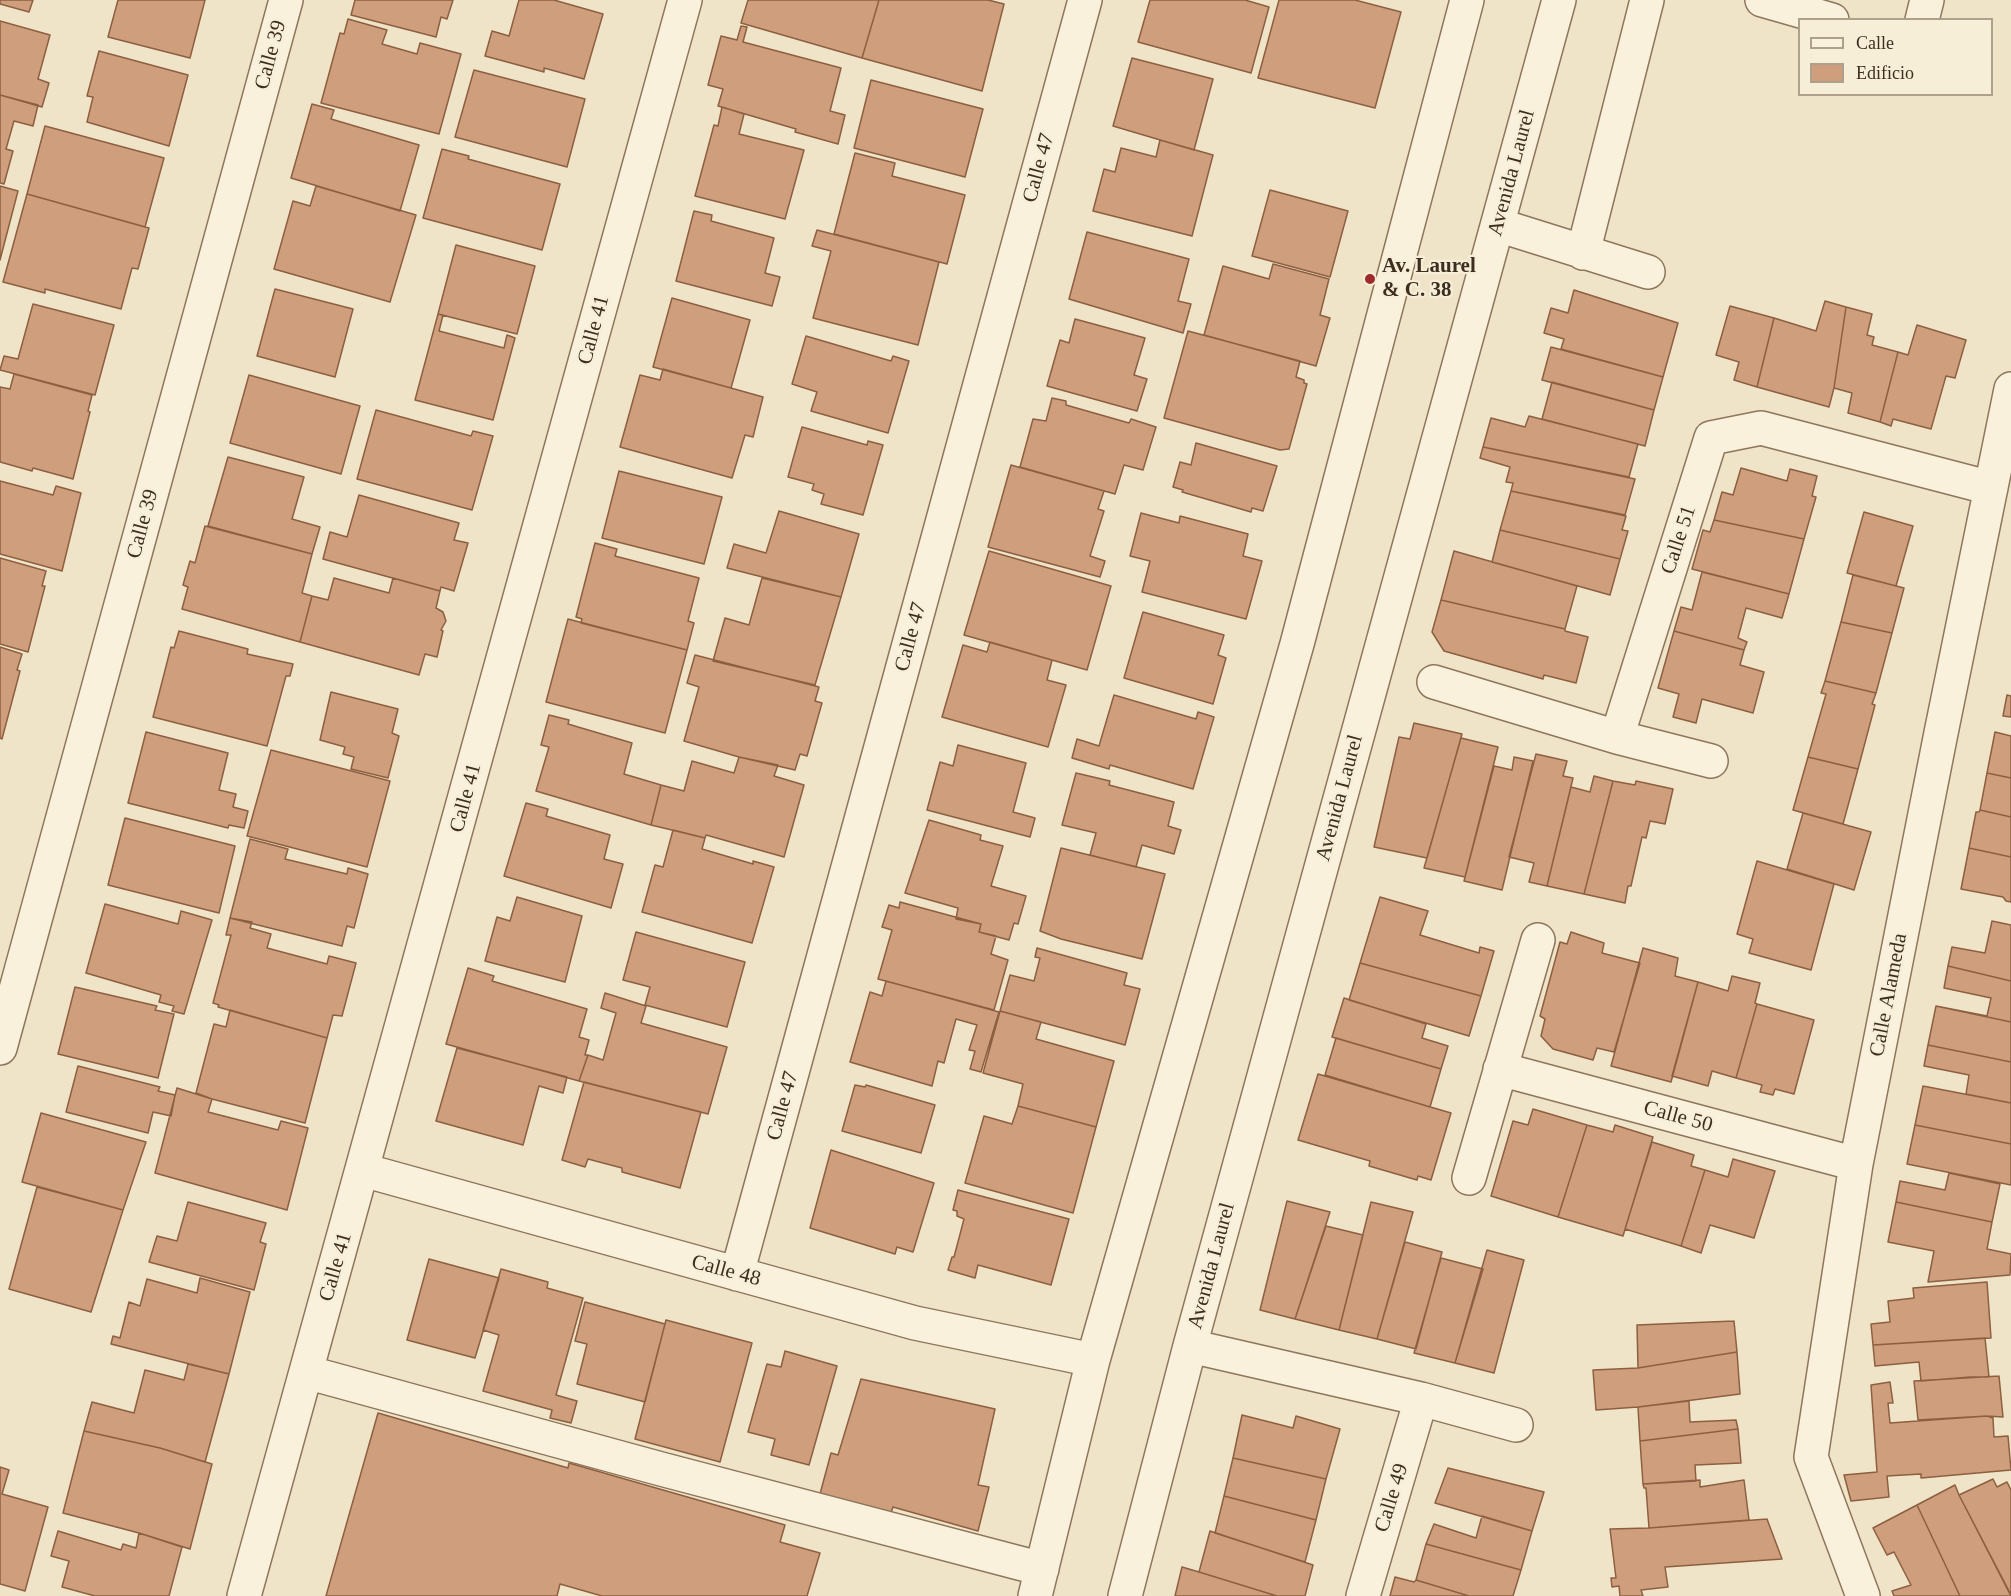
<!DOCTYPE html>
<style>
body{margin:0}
#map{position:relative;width:2011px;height:1596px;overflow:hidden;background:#f0e4c8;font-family:Georgia,serif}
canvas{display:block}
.legend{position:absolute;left:1798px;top:18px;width:195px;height:78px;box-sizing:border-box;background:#f7eed8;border:2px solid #ada18e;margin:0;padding:8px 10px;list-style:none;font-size:18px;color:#3d2e20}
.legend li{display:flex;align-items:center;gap:12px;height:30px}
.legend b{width:30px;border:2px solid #ada18e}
</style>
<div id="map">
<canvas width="2011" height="1596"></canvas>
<ul class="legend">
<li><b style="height:8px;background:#faf1dc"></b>Calle</li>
<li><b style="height:16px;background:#cf9f7d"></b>Edificio</li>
</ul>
</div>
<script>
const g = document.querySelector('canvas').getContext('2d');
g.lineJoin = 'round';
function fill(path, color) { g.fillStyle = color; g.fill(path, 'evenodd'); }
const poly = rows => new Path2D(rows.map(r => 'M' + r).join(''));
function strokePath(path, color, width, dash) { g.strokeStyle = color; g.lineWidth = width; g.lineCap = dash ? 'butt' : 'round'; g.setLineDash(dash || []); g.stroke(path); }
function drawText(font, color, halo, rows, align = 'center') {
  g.font = font + ' Georgia,serif'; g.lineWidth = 4.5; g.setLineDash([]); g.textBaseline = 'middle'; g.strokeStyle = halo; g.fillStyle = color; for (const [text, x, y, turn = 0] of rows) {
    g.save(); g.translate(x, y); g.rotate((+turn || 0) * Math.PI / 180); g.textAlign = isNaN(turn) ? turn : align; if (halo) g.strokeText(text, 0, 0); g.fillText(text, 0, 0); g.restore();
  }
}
const building = poly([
 [0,0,33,0,29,12,0,4,0,0],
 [118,0,205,0,190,58,108,37,118,0],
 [355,0,453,0,447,19,441,17,436,37,351,15,355,0],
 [519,0,554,0,603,14,584,79,544,68,544,72,485,56,492,31,509,36,519,0],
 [748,0,879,0,862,58,741,23,748,0],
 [879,0,988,0,1004,4,982,91,862,58,879,0],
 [1150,0,1245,0,1269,7,1251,73,1138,42,1150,0],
 [1279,0,1355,0,1401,12,1375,108,1258,78,1279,0],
 [348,19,387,30,382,44,417,54,420,43,461,54,439,134,321,103,340,33,344,34,348,19],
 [0,21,50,35,38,79,49,83,42,107,0,95,0,21],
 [741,26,747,27,743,42,841,68,830,111,845,115,838,144,795,132,796,129,718,106,723,89,708,85,721,36,737,40,741,26],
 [99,51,188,75,169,146,87,122,93,97,87,96,99,51],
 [1132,58,1213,79,1194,150,1113,126,1132,58],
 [474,70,585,99,567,167,455,137,474,70],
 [871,80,983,109,965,177,854,148,871,80],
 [0,95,38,105,33,126,14,121,6,149,13,151,4,184,0,183,0,95],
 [312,104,334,110,331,119,419,145,400,211,291,178,312,104],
 [722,107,744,114,739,134,804,150,785,219,695,196,714,125,718,126,722,107],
 [45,126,164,158,145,227,27,194,45,126],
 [1160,140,1213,155,1192,236,1093,211,1104,169,1115,172,1121,148,1156,157,1160,140],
 [442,149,469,156,468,159,560,184,542,250,423,218,442,149],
 [855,153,895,163,892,176,965,195,947,264,834,234,855,153],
 [0,186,18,191,0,260,0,186],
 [316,186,416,215,390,302,274,269,293,201,310,206,316,186],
 [1270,190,1348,211,1330,277,1252,256,1270,190],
 [27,194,149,228,138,269,132,268,121,309,45,289,45,293,3,282,27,194],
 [694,211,712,215,711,221,774,238,765,273,780,277,772,306,676,281,694,211],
 [817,230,939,262,918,345,813,318,831,251,812,246,817,230],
 [1087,232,1189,259,1178,301,1191,304,1183,333,1069,299,1087,232],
 [456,245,535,266,517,334,438,314,456,245],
 [1273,264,1329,279,1320,315,1330,318,1316,366,1204,335,1223,266,1269,279,1273,264],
 [275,289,353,309,335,377,257,356,275,289],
 [1574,290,1678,323,1663,377,1561,349,1564,339,1544,333,1551,308,1568,313,1574,290],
 [672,298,750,320,731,388,653,367,672,298],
 [1825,301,1846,307,1834,388,1829,407,1757,387,1774,318,1816,331,1825,301],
 [33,304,114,325,95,395,0,370,4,356,18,359,33,304],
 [1730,306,1774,318,1757,387,1734,380,1739,362,1716,355,1730,306],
 [1846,307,1872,314,1867,335,1874,337,1872,345,1898,352,1880,422,1848,413,1852,393,1834,388,1846,307],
 [438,314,443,315,439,331,504,348,507,335,515,338,493,420,415,400,438,314],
 [1075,319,1145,338,1134,375,1147,379,1137,411,1047,386,1060,340,1069,343,1075,319],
 [1917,325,1966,340,1955,378,1946,376,1931,429,1893,419,1891,426,1880,422,1898,352,1908,355,1917,325],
 [1188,331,1300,361,1296,377,1304,380,1304,383,1307,384,1289,449,1280,450,1164,418,1188,331],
 [806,336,891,361,893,356,909,361,888,433,811,411,817,392,792,384,806,336],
 [1551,347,1663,377,1654,410,1542,380,1551,347],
 [663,369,763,397,753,437,745,435,732,478,620,447,640,375,660,380,663,369],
 [14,374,92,395,88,411,90,412,73,479,33,468,32,471,0,462,0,387,10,389,14,374],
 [249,375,360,406,341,474,230,443,249,375],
 [1552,382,1654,410,1645,446,1542,419,1552,382],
 [1052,398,1066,401,1066,405,1129,423,1131,419,1156,427,1143,470,1124,465,1115,494,1020,467,1033,419,1046,421,1052,398],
 [376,410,471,436,473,431,493,436,472,510,357,479,376,410],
 [1529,416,1638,444,1629,477,1483,447,1491,418,1525,427,1529,416],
 [802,427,867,445,868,441,883,445,863,515,821,504,824,494,812,490,814,484,788,477,802,427],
 [1196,443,1277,466,1263,511,1252,508,1251,512,1182,492,1183,490,1173,487,1180,462,1191,465,1196,443],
 [1483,447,1635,479,1625,515,1511,491,1513,483,1506,482,1510,467,1480,458,1483,447],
 [228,457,304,477,292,519,320,527,312,554,208,526,228,457],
 [1011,465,1104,491,1098,509,1104,511,1090,556,1105,561,1100,577,988,547,1011,465],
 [1741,468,1787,481,1790,469,1817,476,1812,496,1816,497,1804,539,1714,520,1722,492,1733,495,1741,468],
 [619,471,722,497,704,564,602,538,619,471],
 [0,481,53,495,56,486,81,493,62,571,0,554,0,481],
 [1511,491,1626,516,1622,530,1628,531,1620,559,1500,530,1511,491],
 [359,495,459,523,454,540,468,543,454,591,441,587,440,591,323,559,330,532,347,537,359,495],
 [779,511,859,534,841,597,727,568,734,544,766,553,779,511],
 [1864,512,1913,526,1896,586,1847,573,1864,512],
 [1141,513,1179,523,1180,516,1248,534,1243,556,1262,561,1246,619,1142,592,1150,561,1130,556,1141,513],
 [1714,520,1804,539,1789,594,1692,569,1703,530,1710,532,1714,520],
 [205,526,312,554,302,593,312,596,300,642,182,609,188,587,183,585,190,561,195,563,205,526],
 [1500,530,1620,559,1610,595,1492,562,1500,530],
 [595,543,617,549,615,556,699,578,688,621,694,623,687,650,581,623,582,619,576,617,595,543],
 [989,551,1111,586,1087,670,964,635,989,551],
 [1454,551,1577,586,1565,629,1441,600,1454,551],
 [0,558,46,571,42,586,45,586,28,652,0,644,0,558],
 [1702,572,1789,594,1782,618,1746,608,1738,638,1747,642,1744,650,1674,631,1681,607,1692,610,1702,572],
 [1853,575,1904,588,1892,633,1841,622,1853,575],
 [334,578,389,593,393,578,440,591,436,608,443,612,446,621,441,630,443,631,437,657,425,654,419,675,300,642,312,596,328,600,334,578],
 [762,578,841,597,815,685,713,661,725,618,749,625,762,578],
 [1441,600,1565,629,1565,631,1588,637,1576,683,1544,675,1543,679,1444,651,1432,632,1441,600],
 [1143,612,1224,635,1218,655,1226,658,1213,704,1124,678,1143,612],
 [568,619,687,650,665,733,546,702,568,619],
 [1841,622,1892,633,1876,693,1825,681,1841,622],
 [179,631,248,649,247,654,293,664,290,676,286,676,267,746,153,717,171,647,174,648,179,631],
 [1674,631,1744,650,1740,665,1764,672,1753,713,1702,699,1696,723,1673,717,1679,694,1658,688,1674,631],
 [990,642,1052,660,1047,680,1066,685,1048,747,942,717,963,645,987,652,990,642],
 [0,647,22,654,17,670,20,671,2,739,0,738,0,647],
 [695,655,819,687,815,701,822,703,807,756,800,754,795,770,739,757,684,741,699,687,687,683,695,655],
 [1825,681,1876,693,1872,704,1875,705,1858,769,1808,757,1826,694,1821,693,1825,681],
 [331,692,398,709,392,733,399,736,388,778,351,769,354,757,343,754,345,747,320,740,331,692],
 [1114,695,1196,719,1198,712,1214,717,1193,789,1110,765,1109,769,1072,758,1077,739,1099,746,1114,695],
 [2007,695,2011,696,2011,717,2003,716,2007,695],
 [549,715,569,720,568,724,632,743,624,774,661,785,651,825,536,791,549,747,541,745,549,715],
 [1414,723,1462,734,1427,858,1374,847,1399,737,1410,739,1414,723],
 [146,732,228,753,219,790,236,794,233,807,248,811,244,828,229,825,228,828,128,803,146,732],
 [1995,732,2011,736,2011,778,1987,773,1995,732],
 [1461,738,1498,747,1465,877,1424,868,1461,738],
 [958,745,1026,763,1013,812,1035,818,1030,837,927,810,940,762,953,766,958,745],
 [271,750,390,781,367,867,247,836,271,750],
 [1536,754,1567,761,1563,776,1573,778,1547,886,1529,882,1534,863,1509,857,1536,754],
 [739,757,778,765,774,776,804,785,784,857,706,835,705,838,651,825,661,785,684,791,692,761,734,773,739,757],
 [1514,757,1533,761,1502,890,1464,881,1494,766,1512,770,1514,757],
 [1808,757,1858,769,1843,824,1793,810,1808,757],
 [1076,773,1110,781,1109,785,1174,802,1168,826,1181,830,1174,854,1142,845,1136,867,1090,855,1096,833,1062,825,1076,773],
 [1987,773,2011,778,2011,817,1980,810,1987,773],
 [1594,776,1613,781,1584,894,1547,886,1571,787,1590,792,1594,776],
 [1613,781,1635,785,1636,781,1673,789,1665,824,1650,821,1646,838,1642,837,1631,886,1628,886,1625,903,1584,894,1613,781],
 [526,803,548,809,546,816,610,835,604,859,623,864,611,908,504,876,526,803],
 [1980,810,2011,817,2011,857,1969,848,1976,812,1979,812,1980,810],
 [1803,813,1871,832,1854,890,1787,869,1803,813],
 [125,818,235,846,219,913,108,885,125,818],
 [929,820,981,835,980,840,1003,846,991,886,1026,896,1018,924,1014,923,1009,940,979,932,981,924,956,919,958,908,905,893,929,820],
 [673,830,705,838,702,849,753,864,753,861,774,867,752,943,642,912,655,865,663,867,673,830],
 [250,839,288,849,285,859,347,874,348,868,368,874,354,928,347,926,342,946,230,918,250,839],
 [1061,848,1165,874,1142,959,1061,939,1040,931,1061,848],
 [1969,848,2011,857,2011,902,2006,901,2003,897,1961,889,1969,848],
 [1757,861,1834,884,1811,970,1749,953,1753,939,1737,934,1757,861],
 [517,897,582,916,565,982,485,961,497,917,510,921,517,897],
 [1380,897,1428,911,1420,935,1479,953,1480,947,1494,951,1481,996,1360,963,1380,897],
 [900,902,981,924,979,932,996,936,991,954,1008,960,994,1010,878,979,892,930,882,927,889,905,899,908,900,902],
 [105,904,178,924,181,911,212,920,184,1014,172,1011,174,1006,159,1002,161,995,86,973,105,904],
 [230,918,252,922,250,928,271,934,267,948,327,964,329,956,356,963,342,1016,333,1015,327,1038,218,1007,219,1005,213,1003,231,935,226,935,230,918],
 [1992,921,2011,925,2011,981,1948,966,1952,947,1985,953,1992,921],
 [636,932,745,962,727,1027,645,1005,650,987,623,980,636,932],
 [1571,932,1604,943,1602,953,1640,963,1614,1052,1597,1048,1593,1060,1553,1049,1541,1036,1545,1019,1540,1016,1560,942,1567,944,1571,932],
 [1037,948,1127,973,1124,985,1140,989,1125,1045,1000,1011,1010,975,1034,981,1040,958,1035,957,1037,948],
 [1643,948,1678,958,1675,976,1698,982,1671,1082,1611,1066,1643,948],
 [1360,963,1481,996,1469,1036,1349,1000,1360,963],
 [1948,966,2011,981,2011,1022,1936,1006,1987,1016,1991,998,1944,988,1948,966],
 [468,968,494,976,492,981,587,1009,579,1037,589,1040,585,1055,588,1055,579,1081,446,1044,468,968],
 [1732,976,1760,983,1755,1003,1757,1004,1736,1078,1712,1071,1708,1086,1672,1076,1698,982,1728,991,1732,976],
 [886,981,999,1012,981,1072,970,1069,975,1051,969,1050,977,1025,956,1019,944,1063,938,1061,932,1086,850,1062,870,992,882,996,886,981],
 [75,987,157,1006,155,1010,174,1014,158,1078,58,1054,75,987],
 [605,993,646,1006,641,1023,727,1047,708,1114,579,1081,588,1055,603,1060,616,1013,601,1008,605,993],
 [1344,998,1426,1024,1422,1038,1448,1046,1441,1069,1332,1037,1344,998],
 [1757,1004,1814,1020,1794,1094,1775,1089,1773,1095,1760,1092,1762,1085,1736,1078,1757,1004],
 [1936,1006,2011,1022,2011,1062,1928,1045,1936,1006],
 [230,1010,327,1038,305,1123,212,1099,196,1093,214,1024,226,1027,230,1010],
 [1000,1011,1041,1022,1036,1039,1114,1061,1096,1127,1018,1106,1023,1084,983,1073,1000,1011],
 [1336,1038,1441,1069,1430,1107,1325,1075,1336,1038],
 [1928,1045,2011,1062,2011,1103,1966,1094,1969,1075,1924,1066,1928,1045],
 [457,1048,567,1077,563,1093,539,1086,523,1145,436,1121,457,1048],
 [78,1066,160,1087,158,1091,175,1095,171,1116,153,1112,148,1133,66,1112,78,1066],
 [1318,1074,1451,1113,1431,1180,1418,1176,1417,1180,1369,1166,1370,1161,1298,1140,1318,1074],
 [584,1082,701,1112,680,1188,622,1172,622,1168,588,1159,585,1167,562,1160,584,1082],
 [855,1085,865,1087,866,1085,935,1105,921,1153,842,1131,855,1085],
 [1923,1086,2011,1103,2011,1144,1915,1125,1923,1086],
 [177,1088,212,1099,208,1112,278,1130,281,1121,308,1128,287,1210,155,1173,177,1088],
 [1018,1106,1096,1127,1073,1213,965,1183,984,1116,1012,1124,1018,1106],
 [1533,1109,1587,1125,1558,1217,1491,1196,1513,1121,1528,1125,1533,1109],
 [41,1113,146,1142,123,1210,22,1182,41,1113],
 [1587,1125,1613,1132,1615,1125,1653,1137,1623,1236,1558,1217,1587,1125],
 [1915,1125,2011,1144,2011,1185,1907,1164,1915,1125],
 [1652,1142,1694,1155,1691,1166,1705,1170,1681,1246,1625,1229,1652,1142],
 [831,1150,934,1183,913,1252,897,1247,895,1254,810,1228,831,1150],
 [1733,1159,1775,1171,1754,1238,1710,1225,1701,1253,1681,1246,1705,1170,1728,1177,1733,1159],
 [1949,1173,2000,1184,1992,1222,1896,1202,1900,1181,1945,1190,1949,1173],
 [37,1187,123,1210,91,1312,9,1289,37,1187],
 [958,1190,1069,1219,1051,1285,978,1265,975,1278,948,1270,952,1257,954,1257,964,1219,957,1216,957,1211,953,1210,958,1190],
 [1287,1201,1330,1212,1295,1319,1260,1310,1287,1201],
 [188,1202,266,1223,260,1242,266,1244,254,1290,149,1262,157,1236,177,1241,188,1202],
 [1371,1202,1413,1212,1377,1339,1339,1330,1371,1202],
 [1896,1202,1992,1222,1987,1249,2011,1254,2010,1275,1928,1282,1934,1251,1888,1242,1896,1202],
 [1326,1226,1363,1235,1339,1330,1295,1319,1326,1226],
 [1405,1242,1442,1252,1416,1349,1377,1339,1405,1242],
 [1487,1250,1524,1260,1494,1373,1455,1363,1487,1250],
 [1441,1258,1483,1269,1455,1363,1414,1353,1441,1258],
 [429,1259,499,1278,475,1358,407,1340,429,1259],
 [501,1269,548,1282,547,1288,583,1298,556,1395,577,1401,571,1423,550,1418,552,1410,483,1391,499,1335,483,1330,501,1269],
 [200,1278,250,1292,229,1374,111,1344,113,1336,120,1338,129,1302,140,1306,147,1279,197,1293,200,1278],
 [1987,1282,1991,1338,1873,1345,1871,1324,1890,1322,1888,1301,1914,1298,1913,1288,1987,1282],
 [585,1302,665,1324,645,1402,577,1384,587,1344,575,1341,585,1302],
 [666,1320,752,1343,720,1462,635,1439,666,1320],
 [1734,1321,1737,1352,1638,1368,1637,1325,1734,1321],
 [1985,1338,1989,1377,1970,1377,1921,1381,1919,1362,1875,1366,1873,1345,1985,1338],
 [785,1351,837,1366,809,1465,771,1455,775,1439,748,1432,767,1364,781,1367,785,1351],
 [1737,1352,1740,1394,1638,1407,1596,1410,1593,1370,1638,1368,1737,1352],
 [188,1364,229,1374,205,1462,160,1448,84,1431,92,1402,134,1413,145,1370,184,1380,188,1364],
 [1999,1376,2003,1417,1987,1416,1918,1420,1914,1381,1999,1376],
 [861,1379,995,1409,978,1485,989,1487,978,1531,893,1507,891,1513,820,1494,831,1453,838,1455,861,1379],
 [1890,1382,1893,1403,1888,1403,1890,1423,1987,1416,1993,1418,1994,1437,2008,1436,2011,1470,1921,1478,1921,1474,1887,1476,1889,1497,1851,1501,1844,1475,1877,1472,1871,1385,1890,1382],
 [1689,1401,1690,1422,1736,1420,1738,1429,1640,1441,1638,1407,1689,1401],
 [378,1413,568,1468,569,1463,785,1525,780,1542,820,1553,807,1596,602,1596,560,1584,557,1596,326,1596,378,1413],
 [1242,1415,1293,1428,1296,1416,1340,1429,1326,1479,1233,1458,1242,1415],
 [1738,1429,1741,1463,1695,1465,1696,1481,1643,1484,1640,1441,1738,1429],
 [84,1431,160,1448,212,1464,190,1549,139,1533,63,1513,84,1431],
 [1233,1458,1326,1479,1316,1520,1224,1496,1233,1458],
 [0,1467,9,1470,2,1494,48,1507,25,1591,0,1584,0,1467],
 [1448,1468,1544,1492,1532,1531,1435,1503,1448,1468],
 [1993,1479,1997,1487,2007,1482,2011,1490,2011,1595,1959,1495,1993,1479],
 [1700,1480,1700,1487,1744,1480,1749,1520,1649,1528,1646,1488,1644,1488,1643,1484,1700,1480],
 [1955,1485,1959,1495,2011,1596,1960,1596,1917,1505,1955,1485],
 [1224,1496,1316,1520,1305,1562,1215,1533,1224,1496],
 [1917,1505,1960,1596,1894,1596,1892,1591,1911,1585,1894,1552,1887,1555,1873,1528,1917,1505],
 [1482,1516,1532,1531,1521,1570,1426,1544,1434,1524,1476,1538,1482,1516],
 [1767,1519,1782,1559,1665,1567,1668,1587,1641,1590,1643,1596,1620,1596,1619,1586,1612,1587,1611,1578,1616,1578,1610,1529,1649,1528,1767,1519],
 [58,1531,121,1550,123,1544,136,1548,139,1533,182,1547,169,1596,95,1596,62,1587,69,1561,51,1556,58,1531],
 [1210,1531,1313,1565,1305,1596,1277,1596,1199,1572,1210,1531],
 [1426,1544,1521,1570,1513,1596,1469,1596,1416,1580,1426,1544],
 [1182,1567,1199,1572,1277,1596,1175,1596,1182,1567],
 [1395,1577,1414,1582,1416,1580,1469,1596,1390,1596,1395,1577]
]);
const minor = poly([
 [1762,0,1832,20],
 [1922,20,1927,0],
 [1498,225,1648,272],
 [1583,253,1647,0],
 [1434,682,1617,737,1711,761],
 [1617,737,1711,438,1761,428,1991,488],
 [0,1048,286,0],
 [1500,1069,1856,1164],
 [363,1170,915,1323,1093,1360],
 [1469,1178,1538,940],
 [737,1274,1085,0],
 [1190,1346,1421,1399,1516,1425],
 [306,1372,661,1469,1042,1569],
 [244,1596,685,0],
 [1035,1596,1093,1360,1297,644,1467,0],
 [1125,1596,1190,1346,1559,0],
 [1363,1596,1421,1399],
 [1863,1596,1811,1457,1856,1164,1941,733,2011,389]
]);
const markers = [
 [1370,279,6,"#9e2a2b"]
];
const streetNames = [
 ["Calle 39",271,55,-75],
 ["Calle 47",1039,168,-75],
 ["Avenida Laurel",1512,173,-75],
 ["Calle 41",594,330,-75],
 ["Calle 39",143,524,-75],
 ["Calle 51",1679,540,-72],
 ["Calle 47",911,637,-75],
 ["Calle 41",466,798,-75],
 ["Avenida Laurel",1340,798,-75],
 ["Calle Alameda",1889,995,-79],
 ["Calle 47",783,1106,-75],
 ["Calle 50",1678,1117,15],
 ["Avenida Laurel",1212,1266,-75],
 ["Calle 41",336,1267,-74],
 ["Calle 48",726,1271,15],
 ["Calle 49",1392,1498,-73]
];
const poiNames = [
 ["Av. Laurel",1382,267],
 ["& C. 38",1382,291]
];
fill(building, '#cf9f7d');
strokePath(building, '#8d5f41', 1.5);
strokePath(minor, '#8d765c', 36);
strokePath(minor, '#faf1dc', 33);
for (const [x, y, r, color] of markers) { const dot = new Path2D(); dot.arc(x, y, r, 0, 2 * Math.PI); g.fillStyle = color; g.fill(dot); strokePath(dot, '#f7eed8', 2); }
drawText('21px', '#3d2e20', '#f7eed8', streetNames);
drawText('bold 21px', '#3d2e20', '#f7eed8', poiNames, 'left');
</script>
